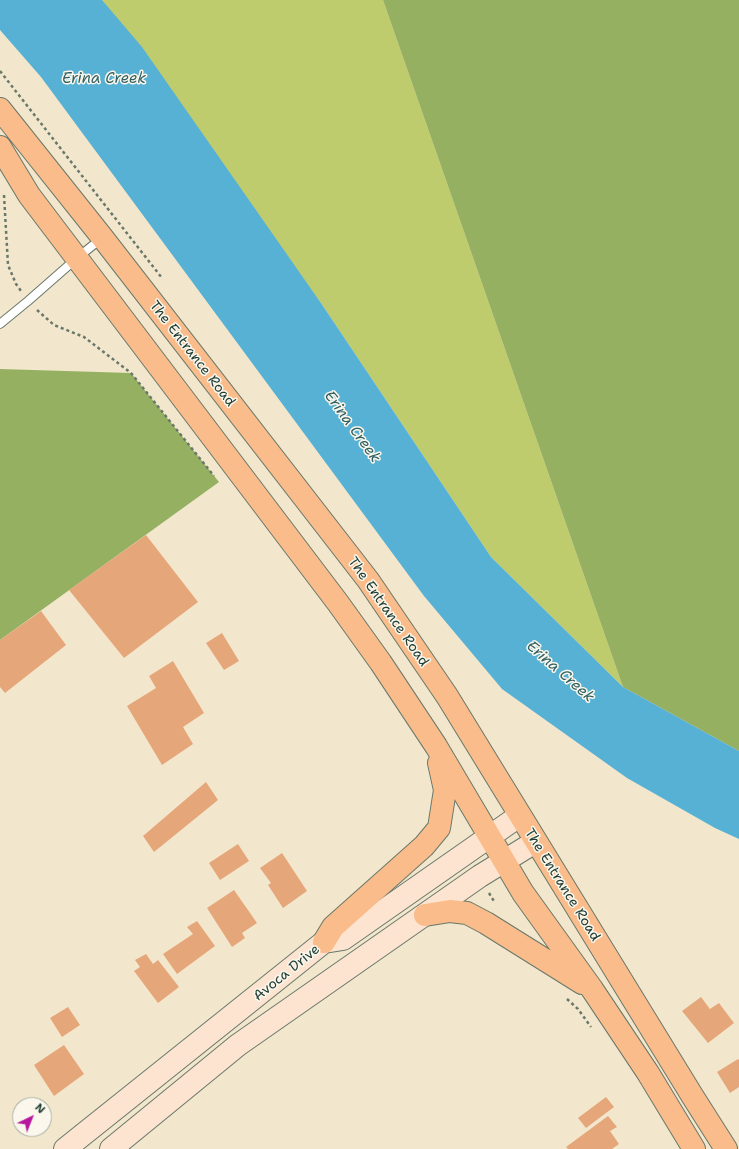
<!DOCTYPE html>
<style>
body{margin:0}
#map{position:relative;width:739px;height:1149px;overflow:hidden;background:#f2e7cd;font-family:"Shantell Sans",sans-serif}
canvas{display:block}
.north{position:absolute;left:12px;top:1097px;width:40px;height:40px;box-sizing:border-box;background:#fbf7ec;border:1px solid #a3ada2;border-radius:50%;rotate:43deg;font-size:11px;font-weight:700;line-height:16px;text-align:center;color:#1f3d34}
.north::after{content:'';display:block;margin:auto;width:14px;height:18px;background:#b5179e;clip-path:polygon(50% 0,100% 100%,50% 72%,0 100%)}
</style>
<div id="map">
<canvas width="739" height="1149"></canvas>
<div class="north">N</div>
</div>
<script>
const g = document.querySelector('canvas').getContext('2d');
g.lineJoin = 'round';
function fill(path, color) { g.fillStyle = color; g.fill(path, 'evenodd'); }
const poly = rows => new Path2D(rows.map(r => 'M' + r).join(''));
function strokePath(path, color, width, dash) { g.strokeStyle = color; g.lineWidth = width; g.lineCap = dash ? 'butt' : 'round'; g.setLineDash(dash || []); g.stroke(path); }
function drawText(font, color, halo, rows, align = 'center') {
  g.font = font + ' "Shantell Sans",sans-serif'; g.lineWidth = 3; g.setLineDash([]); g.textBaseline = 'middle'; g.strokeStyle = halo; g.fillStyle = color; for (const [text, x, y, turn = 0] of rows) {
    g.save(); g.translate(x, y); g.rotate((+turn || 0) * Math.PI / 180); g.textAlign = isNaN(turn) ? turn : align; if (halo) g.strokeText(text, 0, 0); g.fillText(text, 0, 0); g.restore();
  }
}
const green = poly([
 [102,0,383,0,623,687,491,557,323,306]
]);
const forest = poly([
 [383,0,739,0,739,751,623,687],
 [0,369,131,373,219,482,0,640]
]);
const water = poly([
 [0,0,102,0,142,47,323,306,491,557,623,687,739,751,739,839,715,828,627,778,502,689,424,596,41,77,0,30]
]);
const building = poly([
 [146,535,198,602,124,658,69,590],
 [41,611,66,645,5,693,0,687,0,640],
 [222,633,239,661,224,670,206,643],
 [173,661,204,713,183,727,193,744,162,765,127,706,156,688,149,676],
 [206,782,218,800,154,852,143,836],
 [238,844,249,861,220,880,209,863],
 [282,853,307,891,283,908,268,885,271,883,260,868],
 [234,890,257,923,242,933,245,938,232,947,207,908],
 [197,921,215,946,177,974,163,954,193,934,187,927],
 [146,954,153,964,158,960,179,987,158,1003,134,971,140,967,135,960],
 [701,997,710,1009,719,1003,734,1023,708,1043,682,1011],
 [68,1007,80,1025,62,1037,50,1018],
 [64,1045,84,1074,54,1096,34,1065],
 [738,1059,739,1060,739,1087,730,1093,717,1072],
 [606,1097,614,1107,586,1128,578,1118],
 [608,1116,617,1127,610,1131,619,1144,612,1149,568,1149,566,1147]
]);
const path = poly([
 [0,71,162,278],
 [4,195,8,265,16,284,21,291],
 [37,310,54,325,84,337,131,373,214,476],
 [489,893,495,903],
 [567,999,578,1009,591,1027]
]);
const lane = poly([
 [0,324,28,301,77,258,102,238]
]);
const secondary = poly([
 [65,1149,324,942,343,939,519,816],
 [111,1149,238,1045,480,876,535,842]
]);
const highway = poly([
 [0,109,102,237,368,580,447,696,693,1097,726,1149],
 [0,147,29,195,338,603,381,663,436,746,523,893,592,989,648,1073,694,1149],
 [425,915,450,911,467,913,486,923,582,983],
 [324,942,333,927,424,846,439,828,445,790,439,763]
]);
const streetNames = [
 ["The Entrance Road",192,354,52],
 ["The Entrance Road",388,612,55],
 ["The Entrance Road",562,885,58],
 ["Avoca Drive",287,973,-39]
];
const waterNames = [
 ["Erina Creek",104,79],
 ["Erina Creek",352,427,54],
 ["Erina Creek",560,672,41]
];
fill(green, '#becc6e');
fill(forest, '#96b061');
fill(water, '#57b1d4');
fill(building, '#e5a67a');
strokePath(lane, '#69786a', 10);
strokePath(secondary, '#69786a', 24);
strokePath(highway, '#69786a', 24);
strokePath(path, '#69786a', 2.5, [3, 3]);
strokePath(lane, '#fff', 8);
strokePath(secondary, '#fde4d0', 22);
strokePath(highway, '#f9bc8a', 22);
drawText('14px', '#1f3d34', '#fbf7ec', streetNames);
drawText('italic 15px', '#306064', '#fbf7ec', waterNames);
</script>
